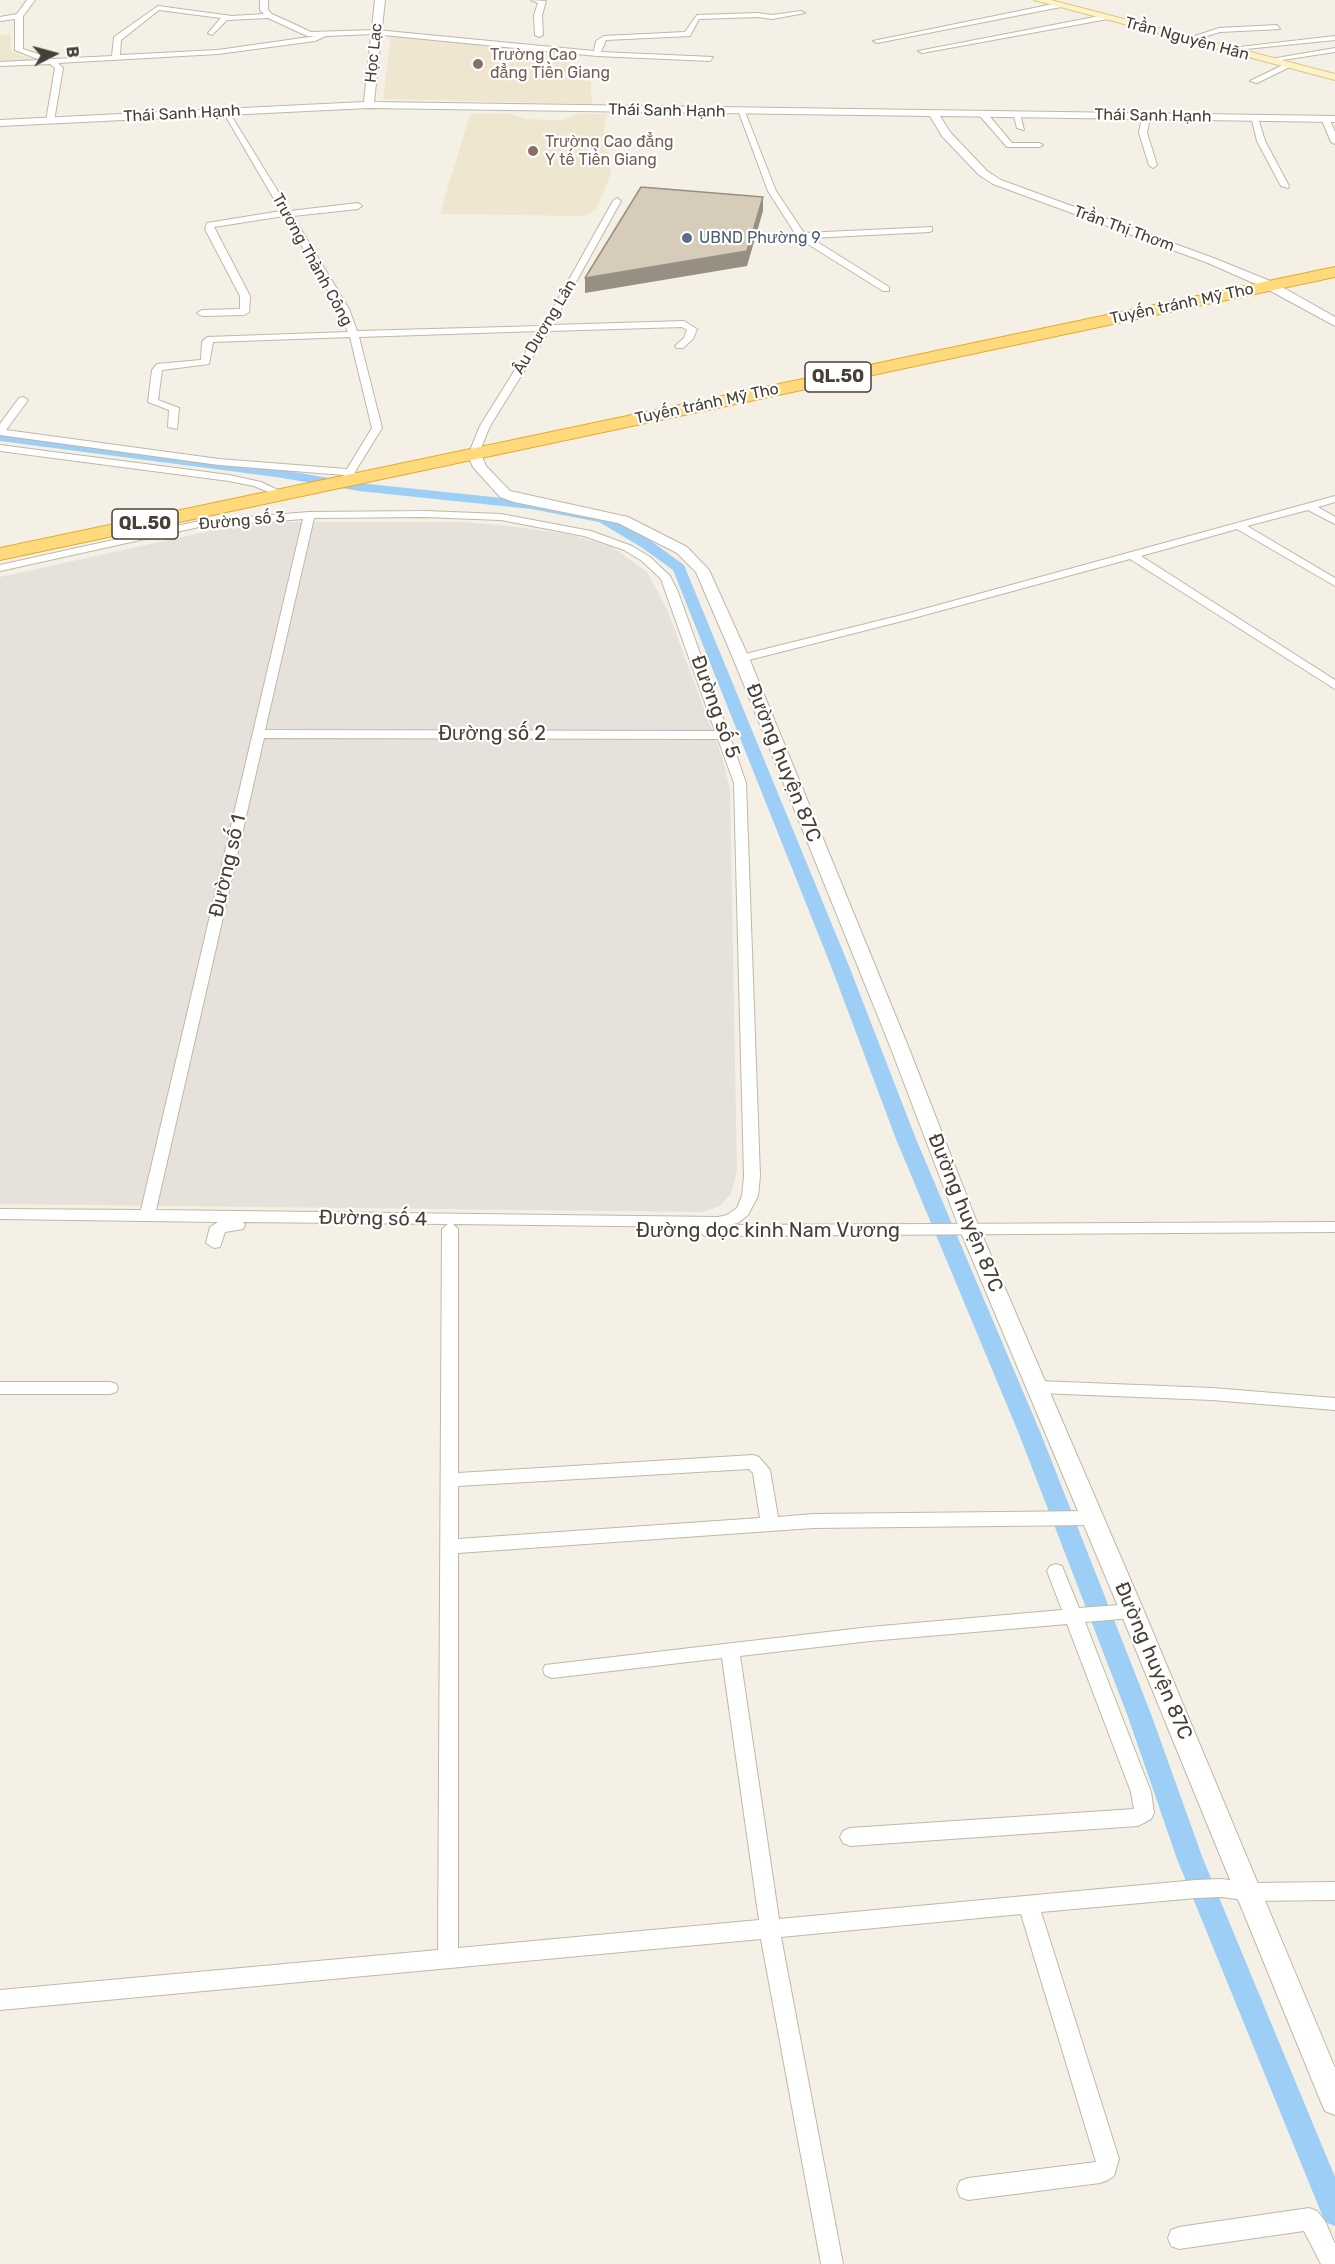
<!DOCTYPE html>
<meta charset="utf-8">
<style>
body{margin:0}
#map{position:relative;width:1335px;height:2264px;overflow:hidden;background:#f4f0e5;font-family:Rubik,sans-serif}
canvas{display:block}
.north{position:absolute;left:24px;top:24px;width:60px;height:60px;-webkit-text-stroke:4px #fff;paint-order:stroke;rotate:84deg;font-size:16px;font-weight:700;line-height:24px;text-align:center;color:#474034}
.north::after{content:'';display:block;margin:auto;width:21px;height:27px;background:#474034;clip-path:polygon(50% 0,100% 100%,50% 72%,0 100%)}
</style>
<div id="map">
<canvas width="1335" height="2264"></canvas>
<div class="north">B</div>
</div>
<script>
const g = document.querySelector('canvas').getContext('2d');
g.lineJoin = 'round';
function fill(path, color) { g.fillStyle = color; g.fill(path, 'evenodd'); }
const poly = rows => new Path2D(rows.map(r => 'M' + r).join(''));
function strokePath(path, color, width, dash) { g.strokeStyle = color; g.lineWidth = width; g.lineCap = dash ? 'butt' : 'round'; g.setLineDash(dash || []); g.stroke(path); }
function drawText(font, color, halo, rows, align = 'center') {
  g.font = font + ' Rubik,sans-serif'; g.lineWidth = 4.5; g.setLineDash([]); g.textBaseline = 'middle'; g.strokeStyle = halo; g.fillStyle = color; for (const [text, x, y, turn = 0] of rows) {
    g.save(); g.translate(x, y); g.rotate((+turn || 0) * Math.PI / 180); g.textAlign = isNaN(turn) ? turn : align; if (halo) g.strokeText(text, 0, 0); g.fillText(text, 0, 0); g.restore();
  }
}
const industrial = poly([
 [284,522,464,522,509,526,572,535,612,547,647,572,667,609,722,757,730,789,737,1172,731,1194,720,1206,702,1212,0,1204,0,577,214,530]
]);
const education = poly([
 [10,34,11,52,38,61,0,63,0,35],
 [391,35,568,53,570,74,590,76,592,104,383,99],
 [470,114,511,114,526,119,563,120,579,114,607,114,604,129,611,173,597,208,586,216,440,214]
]);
const canal = poly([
 [0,433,276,469,359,483,531,501,608,516,651,541,684,565,849,966,916,1139,1041,1434,1151,1714,1203,1859,1335,2177,1335,2226,1325,2222,1177,1859,1127,1714,1019,1434,896,1139,831,966,673,570,641,547,599,522,531,509,359,491,276,477,0,441,0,433]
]);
const minor = poly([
 [27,0,35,0,23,16,23,49,53,59,112,56,114,37,158,6,232,16,264,14,260,10,260,0,268,0,268,10,272,14,311,32,376,30,594,51,596,41,604,36,685,32,697,15,758,13,772,15,801,11,805,13,772,19,758,17,699,19,690,36,606,40,601,52,713,57,710,61,597,56,373,34,326,36,315,41,218,54,58,63,63,68,54,121,50,123,46,121,55,68,50,64,0,66,0,62,40,60,15,50,15,19,0,21,0,17,17,14,27,0],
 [159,10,221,18,208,33,212,35,227,20,268,18,307,36,316,36,218,50,120,55,121,40,159,10],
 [531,0,546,1,542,15,543,35,539,37,535,35,534,15,538,3,531,0],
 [1058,3,1061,7,877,43,873,41,1058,3],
 [1105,15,1108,19,922,53,918,51,1105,15],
 [1277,25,1280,29,1220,32,1190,41,1186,39,1219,28,1277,25],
 [1335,36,1335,40,1226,51,1222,49,1335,36],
 [1335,48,1335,52,1269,62,1265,60,1335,48],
 [1287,63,1294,65,1257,83,1250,81,1287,63],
 [222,110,229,112,290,211,358,203,362,206,358,209,293,216,349,309,357,331,543,326,613,201,617,198,621,201,552,325,684,321,697,329,693,339,683,348,677,348,675,346,684,338,687,330,682,327,549,331,490,426,479,453,474,456,469,453,480,426,539,331,359,337,382,428,356,470,352,481,347,484,342,481,344,475,219,465,0,435,0,424,19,398,23,397,28,400,6,430,219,459,347,469,372,428,350,337,213,342,209,364,162,370,158,400,179,408,177,429,168,427,169,410,148,402,152,370,157,364,201,360,202,342,207,337,348,332,339,309,284,216,214,227,250,296,249,312,244,315,202,316,197,313,202,310,240,309,240,296,205,229,207,223,281,211,222,110],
 [738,110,745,112,776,191,804,233,932,227,932,231,929,232,811,238,889,287,889,291,883,291,798,238,768,191,738,110],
 [980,112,986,112,1012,143,1039,143,1043,145,1039,147,1007,147,980,116,980,112],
 [1013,112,1020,114,1024,130,1017,128,1013,112],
 [1146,115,1150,117,1147,133,1157,165,1153,168,1149,165,1139,133,1142,117,1146,115],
 [1251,116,1258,118,1265,141,1289,186,1288,188,1281,186,1257,141,1251,116],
 [1325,116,1329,118,1335,132,1335,144,1331,142,1321,118,1325,116],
 [0,445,229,475,261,482,288,495,283,498,254,486,229,481,0,451,0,445],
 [1335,496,1335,502,1318,507,1335,517,1335,524,1308,510,1247,526,1335,578,1335,586,1237,529,1141,556,1335,680,1335,689,1130,559,910,619,741,662,735,658,737,656,902,615,1335,496],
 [425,511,501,514,591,531,632,546,650,557,670,576,678,592,728,732,731,735,730,737,746,783,760,1176,758,1196,748,1215,738,1223,727,1225,1335,1222,1335,1232,705,1236,697,1231,700,1227,453,1224,458,1229,458,1473,753,1455,759,1457,770,1470,778,1517,813,1514,1093,1511,1099,1513,1102,1518,1099,1523,1093,1525,813,1528,458,1553,458,1948,759,1920,722,1658,552,1678,545,1675,543,1670,545,1665,870,1627,1062,1610,1047,1571,1050,1566,1056,1564,1062,1566,1079,1608,1132,1604,1138,1606,1141,1611,1138,1616,1132,1618,1085,1622,1151,1792,1154,1813,1151,1819,1138,1826,850,1846,843,1843,840,1837,843,1831,850,1828,1134,1809,1131,1792,1067,1624,870,1641,740,1656,779,1919,1196,1880,1222,1879,1250,1883,1335,1882,1335,1900,1250,1901,1222,1897,1196,1898,1041,1912,1119,2159,1114,2176,1108,2180,1100,2183,968,2200,960,2197,957,2189,960,2181,968,2178,1096,2162,1021,1914,781,1937,843,2264,821,2264,761,1939,0,2010,0,1990,438,1950,442,1229,448,1224,243,1222,245,1225,243,1229,225,1232,220,1247,214,1248,206,1243,210,1227,218,1222,0,1219,0,1209,141,1210,303,519,199,527,0,571,0,565,199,521,309,512,425,511],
 [425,517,501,520,584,536,624,550,642,561,661,579,715,731,265,730,314,518,425,517],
 [264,738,718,739,734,783,744,1176,742,1196,737,1208,727,1215,718,1217,156,1210,264,738],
 [749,1469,753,1473,760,1518,458,1539,458,1486,749,1469],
 [1039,1381,1212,1388,1335,1398,1335,1410,1212,1400,1039,1393,1033,1391,1031,1387,1033,1383,1039,1381],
 [0,1382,110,1382,116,1384,118,1388,116,1392,110,1394,0,1394,0,1382],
 [1309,2208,1317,2211,1325,2221,1335,2244,1335,2264,1321,2264,1304,2231,1179,2249,1171,2246,1168,2238,1171,2230,1179,2227,1309,2208]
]);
const tertiary = poly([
 [375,0,385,0,374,102,1335,116,1335,122,940,116,950,132,987,171,1001,180,1216,259,1275,283,1335,317,1335,326,1267,289,1208,263,993,184,979,175,942,136,930,116,369,108,0,126,0,120,364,102,375,0],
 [474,449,479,450,486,466,510,491,628,517,687,547,709,570,749,658,908,1046,980,1230,1144,1611,1335,2068,1335,2115,1325,2111,1321,2102,1120,1611,960,1230,890,1046,733,658,696,572,677,553,618,523,514,502,500,497,473,467,467,453,474,449]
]);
const secondary = poly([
 [1034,0,1051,0,1335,74,1335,80,1034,0]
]);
const trunk = poly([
 [1335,267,1335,277,0,560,0,548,1335,267]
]);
const shadedWall = poly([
 [763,197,763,211,747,266,585,293,585,278]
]);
const building = poly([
 [641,187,763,197,747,251,585,278,641,187]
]);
const markers = [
 [478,64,6,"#8d6e63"],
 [533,151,6,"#8d6e63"],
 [687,238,6,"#5c6f8a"]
];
const farStreetnames = [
 ["Trần Nguyên Hãn",1187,39,15],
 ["Học Lạc",374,53,-84],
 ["Thái Sanh Hạnh",667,111,1],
 ["Thái Sanh Hạnh",182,114,-3],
 ["Thái Sanh Hạnh",1153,116,1],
 ["Trần Thị Thơm",1124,229,20],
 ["Trương Thành Công",312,260,61],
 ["Tuyến tránh Mỹ Tho",1182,304,-12],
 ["Âu Dương Lân",545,327,-59],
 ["Tuyến tránh Mỹ Tho",707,404,-12],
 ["Đường số 3",242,521,-5]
];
const farEducationnames = [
 ["Trường Cao",490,55],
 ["đẳng Tiền Giang",490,73],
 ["Trường Cao đẳng",545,142],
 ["Y tế Tiền Giang",545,160]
];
const farServicenames = [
 ["UBND Phường 9",699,238]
];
const shields = [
 [838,377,66],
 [145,524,66]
];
const shieldNames = [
 ["QL.50",838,377],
 ["QL.50",145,524]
];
const streetNames = [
 ["Đường số 5",715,707,70],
 ["Đường số 2",492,734],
 ["Đường huyện 87C",783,763,68],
 ["Đường số 1",228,866,-77],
 ["Đường huyện 87C",965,1213,68],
 ["Đường số 4",373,1219,1],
 ["Đường dọc kinh Nam Vương",768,1231],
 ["Đường huyện 87C",1153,1661,67]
];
fill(industrial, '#e6e1da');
fill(education, '#eee6ce');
fill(canal, '#9ccef6');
strokePath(minor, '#c0b8a7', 2);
strokePath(tertiary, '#c0b8a7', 2);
strokePath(secondary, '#d7c791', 2);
strokePath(trunk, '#e9a829', 2);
fill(minor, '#fff');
fill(tertiary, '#fff');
fill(secondary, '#fff2c4');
fill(trunk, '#ffda7c');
fill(shadedWall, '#968f82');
fill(building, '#d6ccb9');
strokePath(building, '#968f82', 1.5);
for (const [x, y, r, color] of markers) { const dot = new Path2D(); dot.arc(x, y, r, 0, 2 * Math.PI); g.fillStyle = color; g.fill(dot); strokePath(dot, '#fff', 2); }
drawText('16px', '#474034', '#fff', farStreetnames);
drawText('16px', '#785e54', '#fff', farEducationnames, 'left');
drawText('16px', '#4e5e75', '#fff', farServicenames, 'left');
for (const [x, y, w] of shields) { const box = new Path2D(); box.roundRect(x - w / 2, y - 15, w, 30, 4.5); g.fillStyle = '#fff'; g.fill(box); strokePath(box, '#474034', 1.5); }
drawText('bold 18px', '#474034', null, shieldNames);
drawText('20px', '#474034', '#fff', streetNames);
</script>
